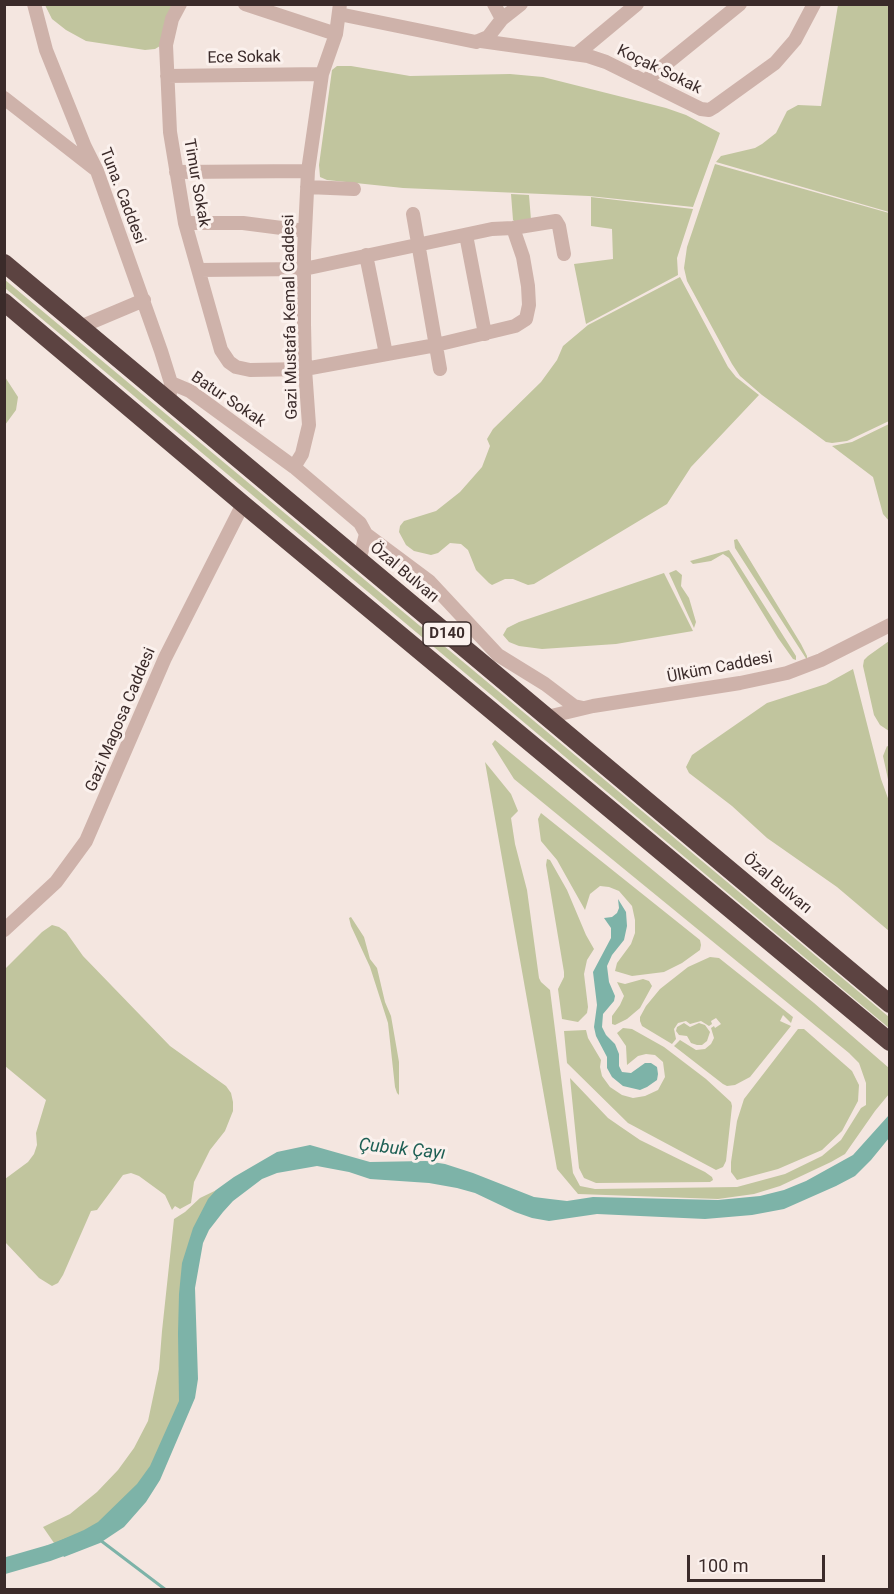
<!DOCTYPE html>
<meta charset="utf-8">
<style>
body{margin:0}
#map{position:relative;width:894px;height:1594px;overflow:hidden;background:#f4e6e0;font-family:Roboto,sans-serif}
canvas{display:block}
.frame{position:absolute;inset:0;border:6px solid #3b2b2a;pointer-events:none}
.scale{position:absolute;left:687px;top:1555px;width:138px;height:27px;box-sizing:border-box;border:3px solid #3b2b2a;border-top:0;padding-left:8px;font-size:18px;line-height:21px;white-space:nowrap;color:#3b2b2a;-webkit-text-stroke:4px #fbf1ed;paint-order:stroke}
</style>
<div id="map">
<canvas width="894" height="1594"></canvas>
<div class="frame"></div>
<div class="scale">100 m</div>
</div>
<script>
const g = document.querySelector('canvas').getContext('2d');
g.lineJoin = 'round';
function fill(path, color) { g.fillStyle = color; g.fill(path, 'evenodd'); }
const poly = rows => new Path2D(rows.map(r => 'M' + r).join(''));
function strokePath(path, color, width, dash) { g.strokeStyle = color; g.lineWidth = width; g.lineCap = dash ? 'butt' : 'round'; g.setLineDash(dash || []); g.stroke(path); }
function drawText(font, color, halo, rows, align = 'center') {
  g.font = font + ' Roboto,sans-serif'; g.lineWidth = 6; g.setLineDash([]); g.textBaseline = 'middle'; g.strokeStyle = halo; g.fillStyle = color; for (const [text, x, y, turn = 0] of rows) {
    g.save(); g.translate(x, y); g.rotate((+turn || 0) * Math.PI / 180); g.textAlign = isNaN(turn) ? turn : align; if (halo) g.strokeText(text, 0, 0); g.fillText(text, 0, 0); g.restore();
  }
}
const green = poly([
 [45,5,173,5,160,46,155,49,145,50,86,41,66,30,52,19],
 [838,5,889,5,889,212,716,162,721,156,755,148,762,144,776,133,787,111,798,105,821,106],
 [337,66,351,66,410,76,510,74,543,77,666,108,686,115,720,133,693,207,589,196,403,188,327,180,320,177,319,165,332,70],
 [715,164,889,213,889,421,847,441,832,443,826,442,762,395,740,376,732,364,687,281,684,268,687,247],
 [511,194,529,195,531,220,516,223,513,220],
 [591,197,693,209,677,258,678,275,586,324,574,264,613,259,612,229,591,226],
 [680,277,728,367,736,377,759,395,691,467,667,504,534,584,528,585,513,579,505,579,492,585,489,583,476,570,468,550,461,544,450,543,438,553,431,555,414,551,406,545,399,532,400,526,404,521,436,511,460,492,482,467,490,446,487,439,493,429,541,382,557,360,563,346,588,325],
 [4,279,889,1017,889,1028,5,288],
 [5,377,18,397,16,410,5,425,6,403,5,401],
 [889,424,889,521,883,514,873,477,832,446,852,442],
 [737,539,801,644,807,656,807,660,735,548,734,540],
 [729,550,796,656,796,660,793,659,778,638,729,558,723,554,711,561,693,564,690,561],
 [676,570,682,575,681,586,689,598,696,622,694,628,669,573],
 [664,573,693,631,616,644,542,649,519,646,509,642,503,635,507,628,519,622],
 [889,641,889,731,880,725,874,715,863,666,864,660,868,656],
 [853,669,881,779,889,801,889,931,837,887,767,838,732,806,689,773,686,767,692,755,767,703,826,684],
 [495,740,814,1003,889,1068,889,1094,875,1111,845,1154,831,1162,780,1186,754,1194,718,1199,578,1194,557,1169,485,762,511,794,518,811,511,818,515,844,527,890,539,978,541,982,550,990,573,1173,580,1186,595,1189,737,1187,785,1174,822,1156,841,1140,861,1108,866,1105,866,1083,859,1063,849,1053,514,779,492,744],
 [887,746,889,747,889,784,883,756],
 [541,813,700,940,701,945,700,950,682,963,664,972,632,976,615,971,617,963,631,944,635,933,635,920,632,906,619,891,609,887,600,886,590,894,585,910,557,860,541,841,538,819],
 [547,859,550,860,567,890,586,935,594,949,587,960,584,974,588,1007,587,1013,578,1022,562,1019,558,989,564,977,564,972,546,865],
 [351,917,364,937,370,959,377,968,385,1002,391,1016,399,1062,399,1095,397,1093,395,1087,388,1023,370,967,351,926,349,918],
 [52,925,59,927,66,932,83,956,170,1046,226,1086,231,1093,233,1102,233,1111,225,1131,210,1150,194,1182,191,1203,180,1209,175,1206,172,1210,165,1195,139,1176,131,1173,123,1175,97,1210,91,1211,63,1275,58,1283,52,1286,39,1278,5,1242,5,1179,28,1162,34,1154,37,1145,36,1133,46,1100,5,1066,4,970,42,932],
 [710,957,719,958,793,1017,791,1023,783,1015,780,1021,791,1026,750,1077,735,1085,727,1086,723,1084,674,1046,680,1040,696,1050,705,1049,711,1044,714,1038,711,1028,714,1026,715,1028,721,1024,716,1018,711,1021,712,1024,709,1026,701,1021,690,1024,686,1021,678,1023,674,1029,676,1039,672,1044,642,1026,640,1021,640,1017,646,1006,660,989,688,967],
 [643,979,649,981,652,986,640,1008,627,1019,615,1025,612,1024,612,1016,620,1005,624,996,617,982,625,984],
 [684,1023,690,1027,699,1023,705,1025,710,1032,707,1041,702,1045,697,1045,691,1043,687,1036,679,1035,676,1031,677,1027],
 [623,1028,632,1029,664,1047,706,1079,731,1102,732,1106,726,1161,723,1167,716,1170,628,1123,567,1063,564,1031,586,1030,588,1038,601,1060,600,1067,602,1076,610,1087,622,1095,633,1098,645,1096,658,1090,665,1077,663,1062,655,1055,646,1054,638,1056,627,1065,626,1046,617,1033],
 [798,1029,804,1029,852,1071,859,1085,858,1101,842,1131,822,1150,778,1169,737,1180,731,1172,731,1162,737,1121,744,1099],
 [570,1078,608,1118,621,1127,640,1140,705,1172,712,1177,713,1180,710,1182,596,1183,584,1178,579,1168],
 [229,1184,195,1229,182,1392,177,1413,141,1486,99,1527,54,1543,43,1527,70,1514,97,1492,118,1470,134,1448,148,1421,159,1369,162,1331,174,1219,185,1212,200,1198]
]);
const water = poly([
 [618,899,626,912,627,926,624,940,612,955,607,966,609,982,615,996,614,1001,603,1014,602,1027,606,1035,615,1044,619,1054,619,1066,622,1072,631,1073,645,1063,651,1063,657,1067,658,1074,657,1080,647,1087,640,1090,623,1086,612,1077,607,1068,607,1057,596,1036,594,1027,597,1005,593,972,611,938,611,928,604,918,612,917,617,913,619,908],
 [889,1115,889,1138,871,1160,855,1176,836,1186,784,1209,752,1215,705,1219,597,1214,549,1221,532,1218,515,1212,475,1193,457,1188,429,1183,370,1179,349,1172,317,1166,277,1173,262,1179,233,1201,223,1212,209,1230,203,1243,195,1288,198,1379,195,1398,160,1480,146,1502,124,1527,100,1543,64,1557,54,1543,84,1530,98,1522,137,1484,150,1466,179,1401,178,1333,179,1294,182,1263,193,1228,208,1199,216,1190,234,1177,277,1152,310,1145,370,1162,426,1161,445,1164,473,1173,534,1197,550,1199,567,1201,593,1197,718,1200,760,1196,784,1190,806,1181,853,1155]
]);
const stream = poly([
 [100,1540,166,1590]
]);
const river = poly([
 [4,1566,49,1553,79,1542]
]);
const minor = poly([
 [34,4,46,50,85,147,97,171,161,351,171,383,169,402],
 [180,4,172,19,166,45,170,132,185,223,221,350,229,362,236,367,250,370,305,369,436,345,515,326,526,319,529,305,528,286,523,257,513,228],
 [245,4,336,34],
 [494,4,502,19],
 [339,14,476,42,488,37,502,19,521,4],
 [481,41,588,56,606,62,701,109,709,110,714,107,775,63,795,40,814,4],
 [577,54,637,4],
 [167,76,322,74],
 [645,81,740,4],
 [4,98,95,169],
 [176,172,308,171],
 [307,187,354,189],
 [413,214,440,369],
 [185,223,243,223,305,231],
 [466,235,485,334],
 [366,255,386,354],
 [199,270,304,269,492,229,513,228,556,221,559,226,564,254],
 [80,327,144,300],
 [171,383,190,391,294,467,360,523,366,534,359,561],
 [294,467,302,454,309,425,305,369,304,324,304,252,308,171,322,74,336,34,340,4],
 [366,534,429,581,498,655,545,684,574,706,583,708],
 [547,717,593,706,740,683,787,673,821,660,890,625],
 [4,930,56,882,86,841,165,658,243,504]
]);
const highway = poly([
 [4,263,890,1004],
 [4,302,243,504,890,1042]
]);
const shields = [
 [447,634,48]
];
const shieldNames = [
 ["D140",447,634]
];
const streetNames = [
 ["Ece Sokak",244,58,-1],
 ["Koçak Sokak",659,70,26],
 ["Timur Sokak",196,183,80],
 ["Tuna. Caddesi",122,196,69],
 ["Gazi Mustafa Kemal Caddesi",291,317,-91],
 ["Batur Sokak",228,400,34],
 ["Özal Bulvarı",404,573,40],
 ["Ülküm Caddesi",720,668,-11],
 ["Gazi Magosa Caddesi",121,720,-67],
 ["Özal Bulvarı",777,884,40]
];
const waterNames = [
 ["Çubuk Çayı",402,1150,6]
];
fill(green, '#c1c59e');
fill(water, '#7db3a8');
strokePath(stream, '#7db3a8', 3);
strokePath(river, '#7db3a8', 16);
strokePath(minor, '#ceb2aa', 14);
strokePath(highway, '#5c4341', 18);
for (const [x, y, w] of shields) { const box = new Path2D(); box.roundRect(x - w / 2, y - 12, w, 24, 4.5); g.fillStyle = '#fbf1ed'; g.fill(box); strokePath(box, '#3b2b2a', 1.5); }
drawText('bold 15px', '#3b2b2a', null, shieldNames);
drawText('16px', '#3b2b2a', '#fbf1ed', streetNames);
drawText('italic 18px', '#1d5f54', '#fbf1ed', waterNames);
</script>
